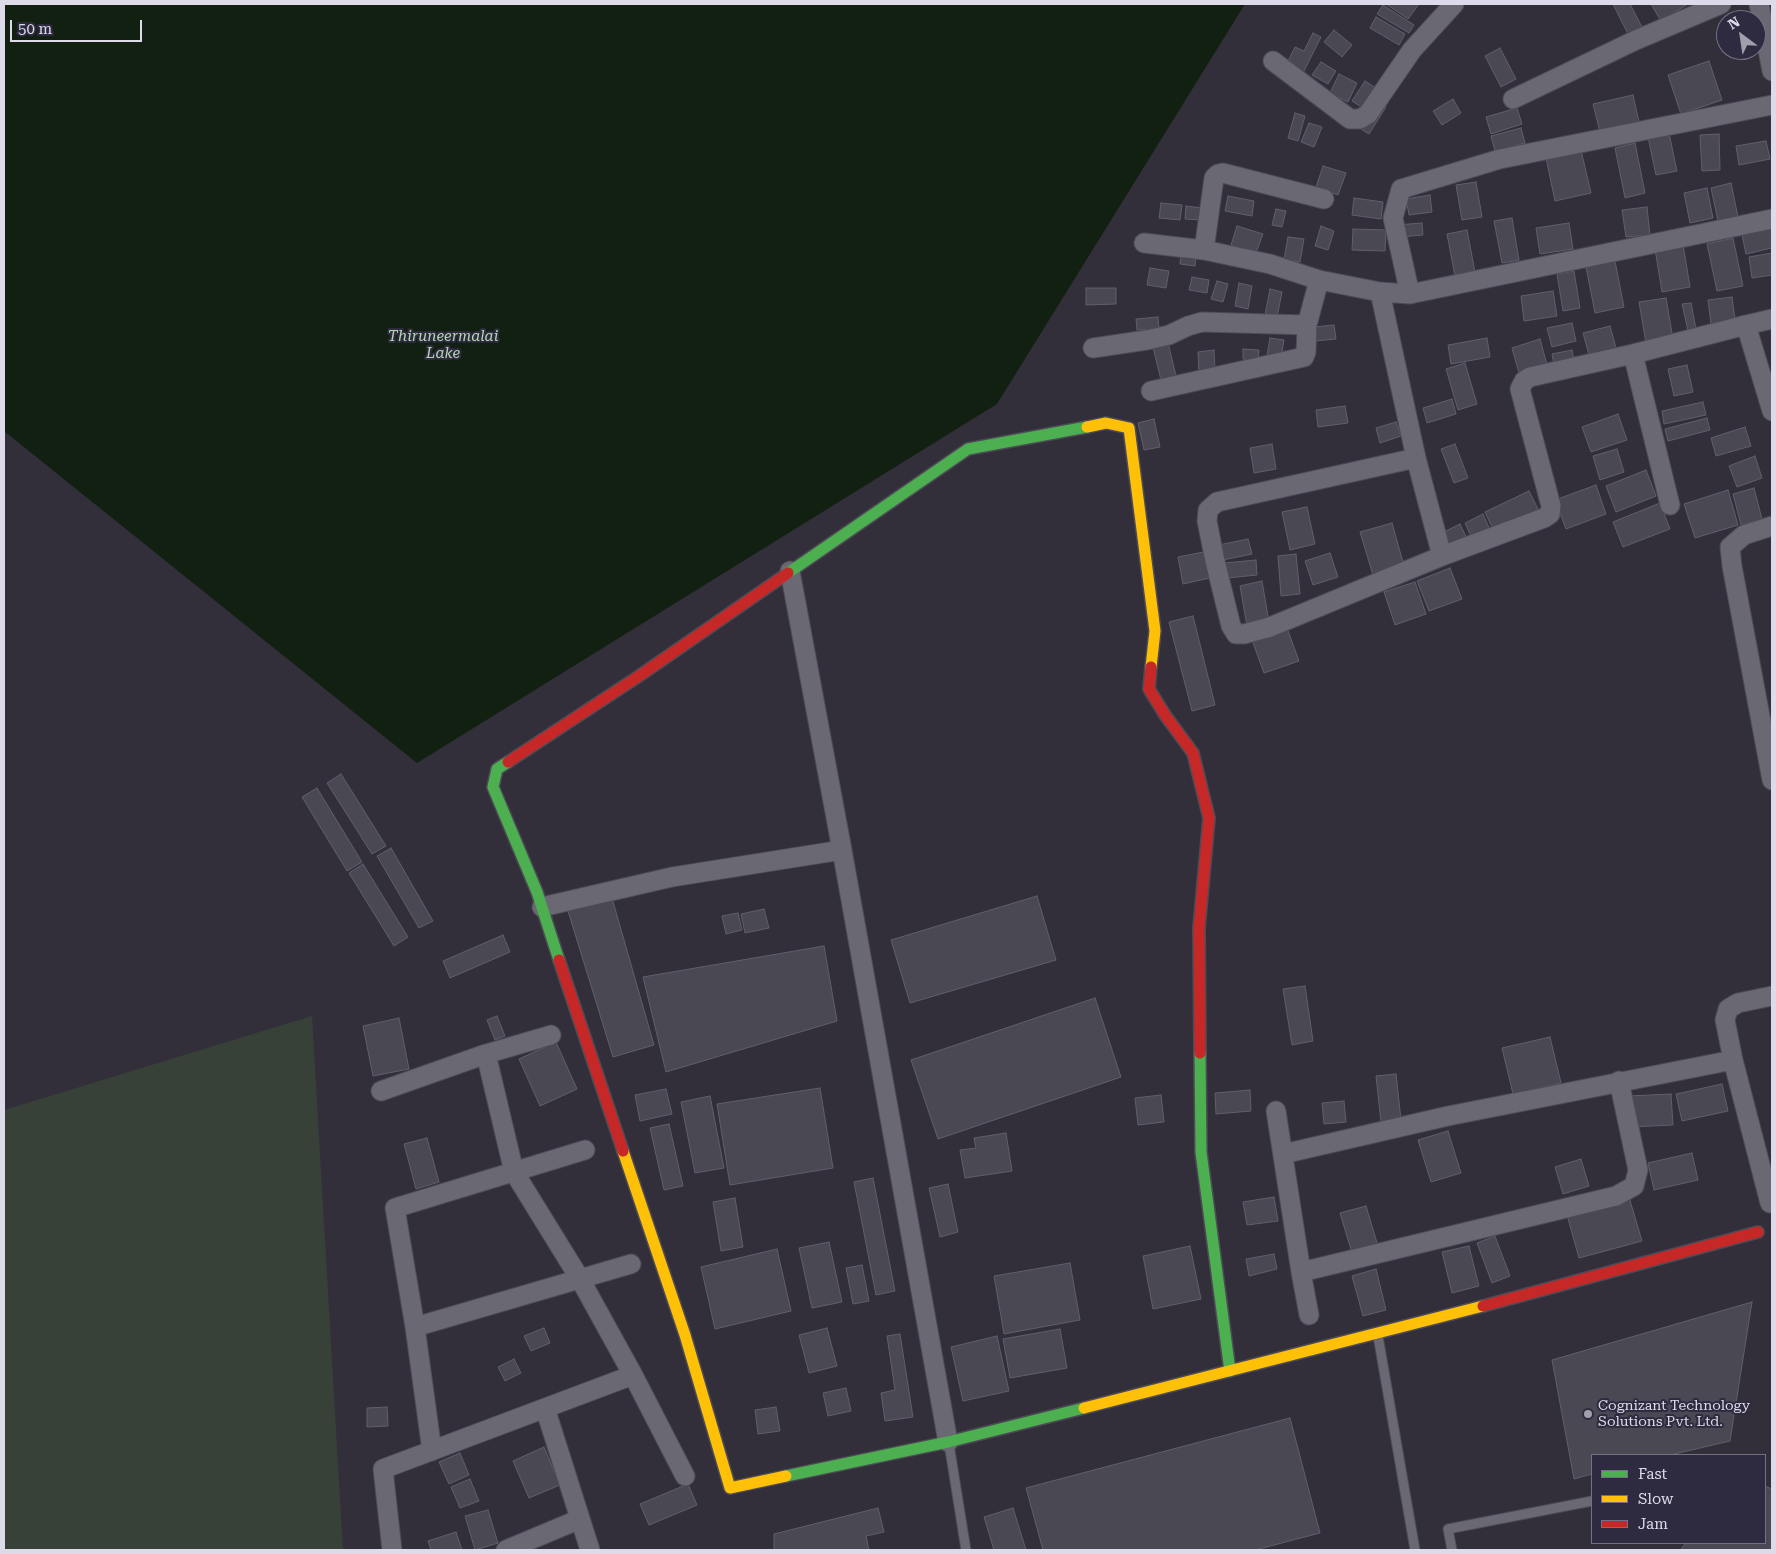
<!DOCTYPE html>
<style>
body{margin:0}
#map{position:relative;width:1776px;height:1554px;overflow:hidden;background:#322f3b;font-family:"Roboto Serif",serif}
canvas{display:block}
.frame{position:absolute;inset:0;border:5px solid #dddbe9;pointer-events:none}
.legend{position:absolute;left:1591px;top:1454px;width:175px;height:90px;box-sizing:border-box;background:#2e2a40;border:1px solid #747184;margin:0;padding:6px 9px;list-style:none;font-size:15px;color:#dddbe9}
.legend li{display:flex;align-items:center;gap:10px;height:25px}
.legend b{width:25px;border:1px solid #747184}
.north{position:absolute;left:1716px;top:10px;width:50px;height:50px;box-sizing:border-box;background:#2e2a40;border:1px solid #747184;border-radius:50%;rotate:329deg;font-size:14px;font-weight:700;line-height:20px;text-align:center;color:#dddbe9}
.north::after{content:'';display:block;margin:auto;width:18px;height:22px;background:#a19fac;clip-path:polygon(50% 0,100% 100%,50% 72%,0 100%)}
.scale{position:absolute;left:10px;top:20px;width:132px;height:22px;box-sizing:border-box;border:2px solid #dddbe9;border-top:0;padding-left:6px;font-size:15px;line-height:18px;white-space:nowrap;color:#dddbe9;-webkit-text-stroke:4px #2e2a40;paint-order:stroke}
</style>
<div id="map">
<canvas width="1776" height="1554"></canvas>
<div class="frame"></div>
<ul class="legend">
<li><b style="height:6px;background:#4caf50"></b>Fast</li>
<li><b style="height:6px;background:#ffc107"></b>Slow</li>
<li><b style="height:6px;background:#c62828"></b>Jam</li>
</ul>
<div class="north">N</div>
<div class="scale">50 m</div>
</div>
<script>
const g = document.querySelector('canvas').getContext('2d');
g.lineJoin = 'round';
function fill(path, color) { g.fillStyle = color; g.fill(path, 'evenodd'); }
const poly = rows => new Path2D(rows.map(r => 'M' + r).join(''));
function strokePath(path, color, width, dash) { g.strokeStyle = color; g.lineWidth = width; g.lineCap = dash ? 'butt' : 'round'; g.setLineDash(dash || []); g.stroke(path); }
function drawText(font, color, halo, rows, align = 'center') {
  g.font = font + ' "Roboto Serif",serif'; g.lineWidth = 4; g.setLineDash([]); g.textBaseline = 'middle'; g.strokeStyle = halo; g.fillStyle = color; for (const [text, x, y, turn = 0] of rows) {
    g.save(); g.translate(x, y); g.rotate((+turn || 0) * Math.PI / 180); g.textAlign = isNaN(turn) ? turn : align; if (halo) g.strokeText(text, 0, 0); g.fillText(text, 0, 0); g.restore();
  }
}
const green = poly([
 [312,1016,343,1550,4,1550,4,1110]
]);
const water = poly([
 [4,4,1245,4,997,404,417,763,4,431]
]);
const building = poly([
 [1386,4,1419,4,1408,19,1386,4],
 [1613,4,1630,4,1643,29,1629,36,1613,4],
 [1651,4,1688,4,1661,21,1651,4],
 [1383,5,1414,25,1409,33,1377,14,1383,5],
 [1376,17,1405,34,1399,45,1370,28,1376,17],
 [1334,30,1352,45,1342,57,1324,42,1334,30],
 [1313,33,1321,37,1303,73,1286,65,1295,47,1304,51,1313,33],
 [1500,48,1516,79,1501,87,1485,56,1500,48],
 [1709,61,1722,100,1681,114,1668,75,1709,61],
 [1321,62,1336,71,1328,84,1312,75,1321,62],
 [1339,74,1357,83,1348,102,1330,93,1339,74],
 [1365,81,1379,90,1366,110,1352,101,1365,81],
 [1633,95,1639,122,1600,132,1593,104,1633,95],
 [1453,99,1461,113,1442,125,1433,111,1453,99],
 [1378,102,1386,107,1369,134,1361,129,1378,102],
 [1517,108,1522,124,1491,134,1486,117,1517,108],
 [1295,113,1305,116,1298,141,1288,138,1295,113],
 [1309,123,1322,127,1314,147,1301,142,1309,123],
 [1521,128,1525,143,1495,151,1491,136,1521,128],
 [1669,133,1677,171,1656,175,1648,137,1669,133],
 [1719,134,1720,170,1702,171,1700,135,1719,134],
 [1766,141,1770,159,1739,165,1736,146,1766,141],
 [1635,143,1645,193,1625,198,1615,148,1635,143],
 [1581,150,1591,193,1555,201,1546,158,1581,150],
 [1323,166,1346,173,1338,195,1316,187,1323,166],
 [1476,182,1482,217,1462,220,1456,185,1476,182],
 [1731,183,1738,217,1718,221,1711,188,1731,183],
 [1707,188,1713,218,1690,223,1684,193,1707,188],
 [1430,195,1432,212,1409,215,1406,199,1430,195],
 [1228,196,1254,201,1252,216,1225,211,1228,196],
 [1354,198,1383,202,1381,219,1352,215,1354,198],
 [1161,203,1182,205,1180,220,1159,218,1161,203],
 [1186,206,1202,208,1201,220,1185,219,1186,206],
 [1647,207,1650,235,1626,237,1622,210,1647,207],
 [1276,209,1286,211,1282,227,1272,225,1276,209],
 [1512,218,1519,260,1502,263,1494,221,1512,218],
 [1422,223,1423,235,1399,237,1397,225,1422,223],
 [1569,223,1573,249,1540,254,1536,228,1569,223],
 [1237,226,1263,234,1256,253,1231,245,1237,226],
 [1321,226,1334,231,1328,250,1315,246,1321,226],
 [1772,228,1772,248,1746,254,1742,235,1772,228],
 [1353,229,1386,230,1385,251,1352,250,1353,229],
 [1467,230,1475,272,1455,276,1447,234,1467,230],
 [1288,237,1304,239,1300,262,1284,259,1288,237],
 [1733,238,1743,286,1717,291,1707,244,1733,238],
 [1683,244,1690,287,1662,292,1655,249,1683,244],
 [1181,253,1196,255,1195,266,1180,264,1181,253],
 [1772,253,1772,275,1752,278,1749,257,1772,253],
 [1614,256,1624,307,1595,313,1585,262,1614,256],
 [1150,268,1169,271,1166,288,1147,285,1150,268],
 [1574,271,1580,308,1563,311,1557,274,1574,271],
 [1192,277,1209,280,1207,293,1189,290,1192,277],
 [1217,281,1228,284,1223,302,1211,299,1217,281],
 [1239,283,1252,286,1248,309,1235,306,1239,283],
 [1086,288,1116,288,1116,304,1086,305,1086,288],
 [1270,289,1282,292,1276,322,1264,320,1270,289],
 [1553,291,1557,316,1524,321,1521,296,1553,291],
 [1732,297,1735,320,1711,324,1708,300,1732,297],
 [1666,298,1673,339,1646,343,1639,302,1666,298],
 [1691,303,1697,334,1689,335,1682,304,1691,303],
 [1158,317,1159,329,1137,330,1136,319,1158,317],
 [1572,323,1576,341,1552,347,1547,328,1572,323],
 [1334,325,1336,339,1315,341,1314,327,1334,325],
 [1610,326,1618,355,1591,362,1583,333,1610,326],
 [1270,338,1284,340,1281,358,1267,356,1270,338],
 [1487,338,1490,357,1451,364,1448,345,1487,338],
 [1540,339,1547,365,1519,373,1512,348,1540,339],
 [1168,343,1177,380,1162,384,1153,347,1168,343],
 [1243,349,1259,350,1258,361,1243,359,1243,349],
 [1214,350,1215,372,1199,373,1198,352,1214,350],
 [1572,350,1575,365,1555,370,1552,354,1572,350],
 [1465,363,1477,404,1458,410,1446,369,1465,363],
 [1687,365,1693,392,1674,396,1668,369,1687,365],
 [1452,399,1456,414,1427,423,1423,408,1452,399],
 [1703,402,1706,415,1664,424,1662,411,1703,402],
 [1345,406,1348,423,1318,427,1316,410,1345,406],
 [1618,414,1627,440,1591,452,1582,427,1618,414],
 [1707,418,1710,430,1668,441,1665,429,1707,418],
 [1154,419,1160,447,1144,450,1138,423,1154,419],
 [1396,422,1401,436,1380,443,1376,428,1396,422],
 [1745,427,1751,446,1716,456,1711,438,1745,427],
 [1272,444,1276,469,1254,473,1250,448,1272,444],
 [1455,444,1468,478,1454,483,1441,449,1455,444],
 [1617,449,1624,472,1600,480,1593,456,1617,449],
 [1755,456,1762,478,1737,487,1729,466,1755,456],
 [1646,470,1656,496,1616,512,1606,486,1646,470],
 [1596,485,1606,514,1566,529,1555,500,1596,485],
 [1754,488,1762,519,1741,525,1733,494,1754,488],
 [1728,490,1738,525,1695,538,1684,504,1728,490],
 [1529,491,1540,513,1495,534,1485,512,1529,491],
 [1660,503,1670,529,1623,547,1613,522,1660,503],
 [1307,507,1315,544,1290,550,1282,512,1307,507],
 [1483,514,1491,532,1473,541,1465,523,1483,514],
 [1392,523,1404,566,1373,575,1360,532,1392,523],
 [1460,524,1469,543,1453,550,1444,532,1460,524],
 [1248,539,1252,554,1223,560,1219,545,1248,539],
 [1209,551,1214,577,1183,584,1178,557,1209,551],
 [1330,553,1338,577,1313,585,1305,561,1330,553],
 [1296,554,1300,594,1281,596,1278,556,1296,554],
 [1256,560,1257,575,1227,578,1225,563,1256,560],
 [1450,568,1462,599,1429,611,1417,581,1450,568],
 [1262,581,1269,622,1247,626,1240,586,1262,581],
 [1415,582,1426,614,1395,625,1384,592,1415,582],
 [1193,616,1215,705,1192,711,1169,622,1193,616],
 [1287,628,1299,661,1264,673,1252,640,1287,628],
 [341,774,386,846,372,854,327,783,341,774],
 [317,788,362,862,347,871,302,797,317,788],
 [391,848,433,921,419,928,377,856,391,848],
 [363,864,408,937,394,946,349,873,363,864],
 [1037,896,1056,960,910,1003,891,940,1037,896],
 [612,898,654,1045,613,1057,568,911,612,898],
 [764,909,769,928,745,933,741,914,764,909],
 [738,913,742,930,726,934,722,916,738,913],
 [503,935,510,952,450,978,443,961,503,935],
 [824,946,837,1021,666,1072,643,977,824,946],
 [1305,986,1313,1041,1292,1045,1283,989,1305,986],
 [1095,998,1121,1077,938,1139,911,1060,1095,998],
 [497,1016,505,1036,495,1040,487,1020,497,1016],
 [399,1018,409,1069,373,1076,363,1026,399,1018],
 [1550,1037,1561,1083,1513,1094,1502,1048,1550,1037],
 [556,1042,577,1089,540,1106,519,1059,556,1042],
 [1396,1074,1401,1120,1381,1122,1376,1076,1396,1074],
 [1722,1084,1728,1111,1682,1121,1676,1094,1722,1084],
 [820,1088,833,1168,730,1185,717,1104,820,1088],
 [666,1089,672,1114,640,1121,635,1095,666,1089],
 [1250,1090,1251,1111,1216,1114,1215,1093,1250,1090],
 [1671,1094,1673,1125,1630,1127,1629,1096,1671,1094],
 [1161,1095,1164,1122,1138,1125,1135,1098,1161,1095],
 [710,1096,724,1168,695,1173,681,1102,710,1096],
 [1344,1101,1346,1122,1324,1124,1322,1103,1344,1101],
 [669,1124,683,1186,664,1190,650,1128,669,1124],
 [1448,1131,1461,1173,1431,1182,1418,1140,1448,1131],
 [1006,1133,1012,1171,965,1178,960,1150,976,1148,974,1138,1006,1133],
 [427,1138,439,1182,416,1189,404,1144,427,1138],
 [1692,1153,1698,1180,1654,1190,1648,1163,1692,1153],
 [1581,1159,1589,1186,1563,1194,1555,1167,1581,1159],
 [873,1178,895,1291,876,1295,854,1182,873,1178],
 [948,1184,958,1232,940,1237,929,1188,948,1184],
 [1274,1197,1278,1221,1247,1225,1243,1202,1274,1197],
 [1629,1197,1642,1241,1579,1258,1567,1215,1629,1197],
 [735,1198,743,1247,721,1251,713,1202,735,1198],
 [1366,1206,1378,1246,1352,1253,1340,1213,1366,1206],
 [1495,1236,1510,1276,1492,1283,1477,1243,1495,1236],
 [829,1242,842,1302,812,1308,799,1248,829,1242],
 [1190,1246,1201,1299,1153,1309,1143,1256,1190,1246],
 [1469,1246,1479,1286,1452,1293,1442,1252,1469,1246],
 [777,1249,791,1311,715,1329,701,1267,777,1249],
 [1274,1254,1277,1269,1249,1276,1246,1259,1274,1254],
 [1070,1263,1080,1320,1004,1334,994,1276,1070,1263],
 [862,1265,869,1301,853,1304,846,1268,862,1265],
 [1376,1269,1386,1310,1363,1316,1352,1276,1376,1269],
 [1752,1302,1730,1441,1670,1455,1592,1455,1592,1474,1574,1479,1552,1360,1752,1302],
 [544,1328,550,1343,531,1351,524,1336,544,1328],
 [827,1328,837,1366,809,1373,799,1335,827,1328],
 [1060,1329,1067,1368,1010,1378,1003,1339,1060,1329],
 [900,1334,913,1417,885,1421,881,1393,895,1390,887,1336,900,1334],
 [997,1336,1009,1391,963,1401,951,1347,997,1336],
 [514,1359,521,1373,505,1381,498,1367,514,1359],
 [846,1388,851,1411,828,1416,823,1393,846,1388],
 [387,1407,388,1426,367,1427,367,1408,387,1407],
 [776,1407,780,1431,758,1434,755,1410,776,1407],
 [1290,1418,1320,1533,1255,1550,1043,1550,1026,1488,1290,1418],
 [544,1447,560,1485,529,1498,513,1461,544,1447],
 [460,1453,469,1475,449,1484,439,1462,460,1453],
 [470,1479,479,1501,460,1508,451,1487,470,1479],
 [688,1484,697,1505,649,1525,640,1504,688,1484],
 [1765,1486,1772,1489,1772,1550,1680,1550,1686,1543,1765,1543,1765,1486],
 [878,1508,884,1532,866,1536,869,1550,774,1550,774,1534,878,1508],
 [1013,1508,1026,1550,994,1550,984,1517,1013,1508],
 [488,1510,498,1543,475,1550,465,1516,488,1510],
 [456,1532,462,1550,431,1550,428,1541,456,1532]
]);
const lane = poly([
 [1378,1336,1415,1550],
 [949,1444,966,1550],
 [1452,1550,1448,1529,1592,1501]
]);
const street = poly([
 [1759,4,1772,71],
 [1273,61,1350,119,1360,119,1368,114,1412,50,1454,4],
 [1513,99,1636,40,1721,4],
 [1144,243,1204,250,1270,264,1319,280,1380,292,1410,294,1772,219],
 [1204,250,1214,178,1218,174,1223,173,1324,199],
 [1380,292,1416,458,1442,556],
 [1410,294,1393,218,1401,189,1500,159,1772,105],
 [1772,319,1746,325,1772,411],
 [1093,348,1147,340,1169,335,1188,326,1202,322,1307,325],
 [1633,354,1670,505],
 [1151,391,1304,357,1306,352,1307,325,1319,280],
 [1416,458,1217,502,1208,510,1207,521,1215,561,1231,626,1236,634,1244,634,1270,627,1442,556,1544,518,1550,514,1551,506,1520,389,1524,381,1530,377,1633,354,1746,325],
 [1772,526,1744,535,1730,547,1732,566,1772,780],
 [790,571,842,850,948,1442],
 [542,907,672,877,842,850],
 [486,1054,514,1172,580,1279,633,1375,685,1476],
 [381,1091,486,1054,551,1035],
 [1276,1111,1301,1272,1616,1196,1634,1186,1638,1170,1619,1081],
 [1283,1154,1448,1116,1733,1060],
 [1770,1203,1733,1060,1725,1020,1728,1009,1738,1003,1772,996],
 [1301,1272,1309,1315],
 [415,1327,395,1208,585,1150],
 [545,1408,590,1550],
 [432,1451,415,1327,631,1264],
 [392,1550,383,1469,633,1375],
 [506,1550,580,1519]
]);
const fast = poly([
 [788,573,968,449,1087,427],
 [508,762,497,769,493,787,537,892,559,960],
 [1200,1053,1201,1152,1230,1371],
 [786,1476,948,1442,1084,1408]
]);
const slow = poly([
 [1087,427,1106,423,1129,428,1155,631,1151,667],
 [623,1151,685,1335,730,1488,786,1476],
 [1084,1408,1483,1306]
]);
const jam = poly([
 [1151,667,1149,689,1165,715,1193,753,1209,818,1199,928,1200,1053],
 [508,762,639,676,788,573],
 [559,960,623,1151],
 [1483,1306,1758,1232]
]);
const markers = [
 [1588,1414,5,"#a19fac"]
];
const poiNames = [
 ["Cognizant Technology",1598,1406],
 ["Solutions Pvt. Ltd.",1598,1422]
];
const waterNames = [
 ["Thiruneermalai",443,337],
 ["Lake",443,354]
];
fill(green, '#374137');
fill(water, '#112010');
fill(building, '#4a4852');
strokePath(building, '#615f6a', 1);
strokePath(lane, '#4d4b56', 11);
strokePath(street, '#4d4b56', 21);
strokePath(fast, '#4d4b56', 14);
strokePath(slow, '#4d4b56', 14);
strokePath(jam, '#4d4b56', 14);
strokePath(lane, '#6a6872', 9);
strokePath(street, '#6a6872', 19);
strokePath(fast, '#4caf50', 11);
strokePath(slow, '#ffc107', 11);
strokePath(jam, '#c62828', 11);
for (const [x, y, r, color] of markers) { const dot = new Path2D(); dot.arc(x, y, r, 0, 2 * Math.PI); g.fillStyle = color; g.fill(dot); strokePath(dot, '#2e2a40', 2); }
drawText('14px', '#dddbe9', '#2e2a40', poiNames, 'left');
drawText('italic 15px', '#b2d9ad', '#2e2a40', waterNames);
</script>
